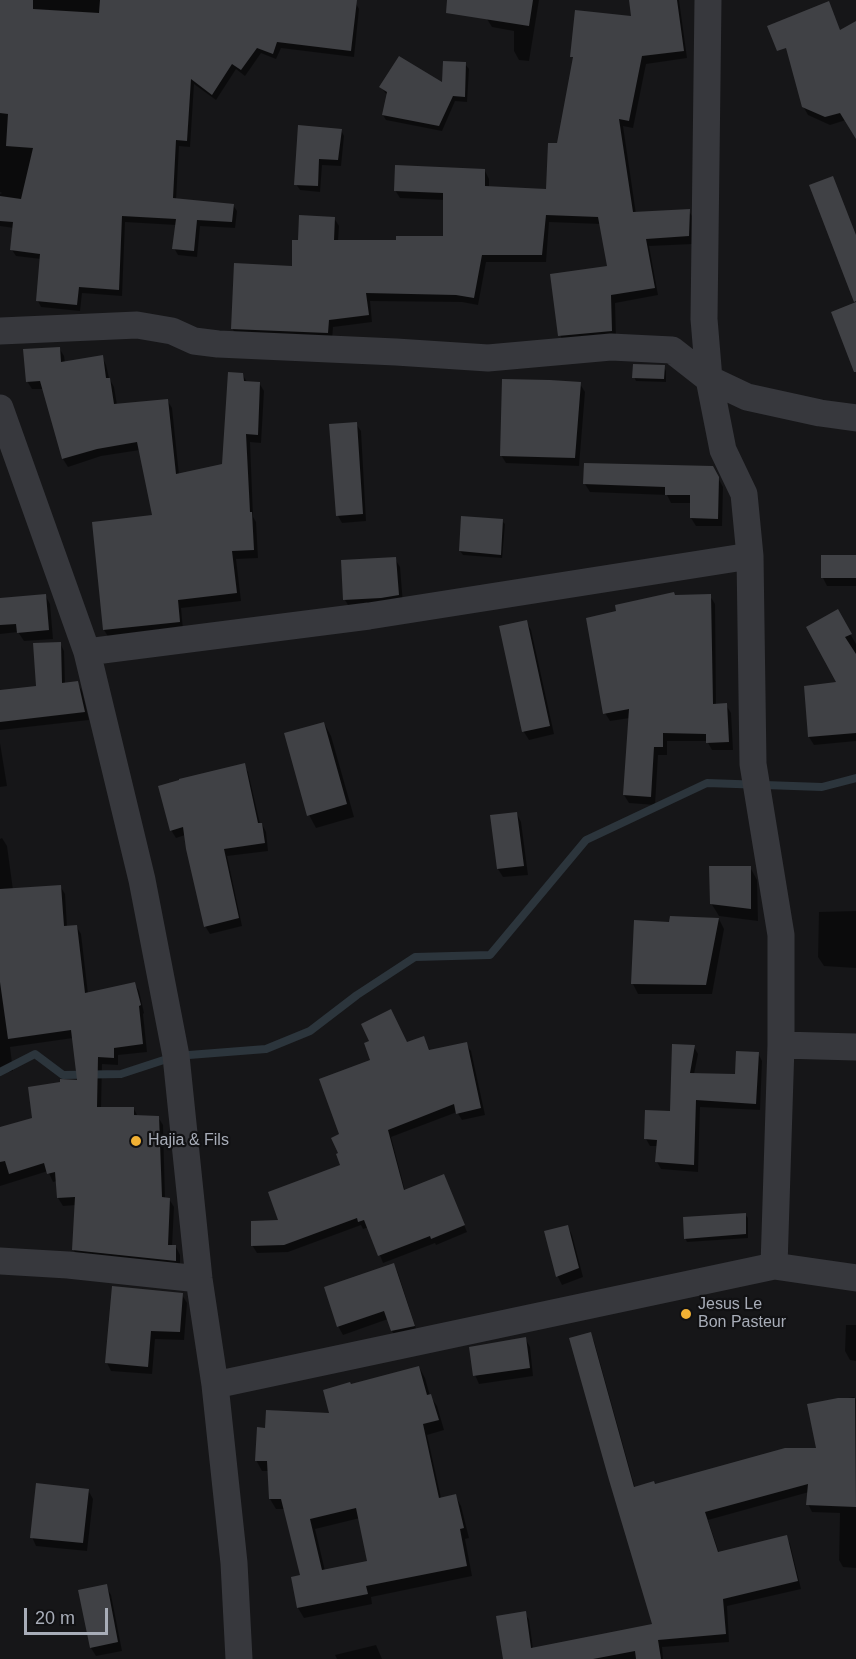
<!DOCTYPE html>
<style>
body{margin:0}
#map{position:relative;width:856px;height:1659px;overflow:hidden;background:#161618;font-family:Helvetica,sans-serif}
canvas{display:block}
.scale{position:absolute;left:24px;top:1608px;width:84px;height:27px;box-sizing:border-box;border:3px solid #a8adb8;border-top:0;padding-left:8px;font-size:18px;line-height:21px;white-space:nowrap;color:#a8adb8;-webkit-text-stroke:4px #111113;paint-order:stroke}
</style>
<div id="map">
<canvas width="856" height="1659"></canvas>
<div class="scale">20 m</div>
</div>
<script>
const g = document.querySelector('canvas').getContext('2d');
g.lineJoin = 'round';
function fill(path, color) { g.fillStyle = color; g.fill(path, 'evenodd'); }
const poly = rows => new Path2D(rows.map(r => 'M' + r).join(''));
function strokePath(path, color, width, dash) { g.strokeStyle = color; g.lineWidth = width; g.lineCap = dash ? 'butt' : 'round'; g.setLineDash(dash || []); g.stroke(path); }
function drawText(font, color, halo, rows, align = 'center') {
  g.font = font + ' Helvetica,sans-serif'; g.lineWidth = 4.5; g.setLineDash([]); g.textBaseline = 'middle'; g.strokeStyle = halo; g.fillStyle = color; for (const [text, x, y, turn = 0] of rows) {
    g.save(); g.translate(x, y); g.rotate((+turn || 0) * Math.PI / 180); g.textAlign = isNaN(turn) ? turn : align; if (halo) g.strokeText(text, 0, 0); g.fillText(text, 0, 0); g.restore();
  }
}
const shadow = poly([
 [0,0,354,0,359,9,354,57,281,48,276,59,261,53,245,76,236,69,216,100,194,84,190,147,179,146,176,200,233,205,237,211,235,228,200,226,197,257,178,255,174,248,176,225,125,222,122,296,82,293,80,311,41,307,38,301,41,259,16,256,12,250,14,228,0,226,0,194,2,193,0,192],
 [490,0,539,0,529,61,519,60,514,51,514,31,492,27,487,19],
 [630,0,679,0,687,58,646,64,633,128,623,126,636,214,689,211,693,218,693,244,649,246,658,295,615,303,616,339,564,343,560,335,609,267,601,224,549,222,546,262,486,262,478,305,462,302,370,301,372,322,333,327,332,341,237,336,232,328,293,267,299,241,334,218,339,226,338,241,397,241,444,238,445,200,400,198,395,190,485,171,489,179,489,188,548,190,559,145,574,60,572,56,633,17],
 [856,23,856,136,846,120,830,125,808,115,803,106],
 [465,64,469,69,467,102,455,101,442,131,386,120,383,115,387,95,381,87,443,85],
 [341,130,344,136,341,166,322,165,320,192,300,190,296,184],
 [59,348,64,356,65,363,102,357,106,365,109,378,114,387,117,405,167,400,172,408,179,475,224,466,242,374,247,382,259,383,264,391,261,443,250,442,253,517,256,522,258,558,236,559,241,601,181,608,183,630,109,638,104,630,153,517,140,450,101,456,68,467,63,459,44,389,32,389,27,381],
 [664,367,666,371,666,382,636,381,634,377],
 [580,384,585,392,579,466,506,463,501,455],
 [356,424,361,431,366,521,342,523,338,516,331,425],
 [717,476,723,487,722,526,696,526,691,518,692,503,671,503,667,495,590,492,585,484],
 [502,521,505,524,502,558,463,555,460,551],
 [823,557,856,557,856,586,827,586,823,578],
 [395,559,400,567,403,604,350,608,345,600],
 [45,595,50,604,53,639,24,641,18,632,0,634,0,599],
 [710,596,715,604,716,705,726,705,731,713,733,750,712,750,707,741,667,741,667,755,658,755,655,805,629,803,624,795,630,718,610,721,605,713,675,597],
 [837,611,856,644,856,741,814,745,809,737,805,687,838,684],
 [526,621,531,630,554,734,529,740,524,732],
 [60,643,64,651,65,684,77,683,82,691,89,720,0,730,0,692,37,687],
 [324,723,331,736,354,817,316,828,309,815],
 [0,743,7,786,0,787],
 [244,765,248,772,260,824,262,824,266,832,268,851,227,856,242,926,210,934,205,926,185,835,176,838,171,830],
 [517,814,521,822,528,875,503,877,498,869,492,816],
 [2,838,7,846,13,890,60,886,65,894,67,927,76,926,81,934,88,994,134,983,139,991,144,1013,143,1014,147,1052,118,1055,118,1065,102,1064,101,1109,134,1109,138,1117,158,1117,163,1125,165,1199,169,1199,174,1207,172,1247,176,1247,180,1255,180,1268,78,1257,73,1249,76,1205,63,1206,58,1198,57,1181,53,1182,48,1171,0,1186,0,1129,34,1119,78,1081,73,1038,10,1047,13,1071,0,1073,0,839],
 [750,867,757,880,758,921,719,916,711,903],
 [856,911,856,968,824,966,818,957,819,912],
 [719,919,724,929,712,994,638,994,633,984,636,922,671,924],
 [424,1037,430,1051,466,1044,471,1051,485,1115,462,1120,457,1112,391,1137,405,1191,447,1183,467,1232,436,1245,435,1243,383,1263,369,1227,363,1229,361,1225,288,1252,257,1253,252,1245,342,1166,340,1154,341,1135,372,1061,407,1043],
 [694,1047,698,1054,694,1074,736,1076,758,1053,762,1061,760,1110,700,1107,698,1172,661,1169,657,1162,658,1146,650,1146,646,1139,672,1112],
 [745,1214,748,1218,748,1238,687,1242,685,1238],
 [568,1227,572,1235,583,1277,562,1285,558,1277,546,1232],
 [394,1264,398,1273,418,1335,397,1339,392,1331,388,1319,343,1335,338,1326],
 [182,1295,187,1303,184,1340,155,1339,152,1374,111,1371,107,1363],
 [846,1325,856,1325,856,1361,850,1360,845,1351],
 [590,1334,594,1341,635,1488,656,1486,818,1449,809,1405,854,1397,856,1400,856,1568,843,1567,839,1560,840,1513,812,1512,808,1504,809,1492,708,1520,719,1553,786,1536,790,1544,801,1589,727,1606,729,1642,662,1647,663,1659,504,1659,525,1613,529,1620,533,1649,654,1625],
 [525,1338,530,1347,533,1376,479,1384,475,1375],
 [419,1367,425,1378,430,1396,437,1406,444,1430,427,1435,441,1498,455,1495,461,1506,469,1538,465,1539,472,1576,371,1597,372,1604,304,1618,298,1608,292,1578,302,1576,285,1509,276,1509,270,1499,269,1471,262,1471,256,1460,267,1430,331,1414,351,1386],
 [360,1518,369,1562,325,1571,315,1529],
 [88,1490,93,1499,87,1551,36,1546,32,1537],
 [106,1586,111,1595,122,1651,96,1656,91,1648],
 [376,1645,382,1659,337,1659,335,1655]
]);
const stream = poly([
 [0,1072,35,1054,63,1075,121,1074,176,1056,266,1049,310,1031,357,995,415,957,490,955,586,840,707,783,822,787,856,778]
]);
const building = poly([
 [0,0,33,0,33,9,99,13,100,0,357,0,351,51,277,42,273,54,257,48,241,70,232,64,212,95,191,79,187,141,176,140,173,198,234,204,232,222,197,220,194,251,172,249,176,219,122,216,119,290,79,287,77,305,36,301,40,254,10,250,13,222,0,221,0,196,21,199,33,148,6,146,8,114,0,113],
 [447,0,533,0,529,26,446,13],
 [629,0,677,0,684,51,642,56,629,121,619,119,633,212,690,209,689,236,646,239,655,288,611,295,612,331,558,336,550,274,607,266,598,217,546,215,542,255,482,255,474,298,456,295,366,293,369,315,329,320,328,333,231,329,234,263,292,266,292,240,298,240,299,215,335,217,334,240,396,240,396,236,443,236,443,193,394,191,395,165,485,169,485,186,546,189,548,143,557,143,573,57,570,57,575,10,631,16],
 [829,1,840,30,856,21,856,139,840,113,825,117,802,107,786,48,777,51,767,26],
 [399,56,442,82,443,61,466,62,465,97,453,96,439,126,382,115,387,92,379,87],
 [298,125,342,129,338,160,319,159,318,186,294,185],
 [833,176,856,235,856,301,854,302,809,185],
 [856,302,856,372,854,372,831,312],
 [60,347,61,362,103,355,106,378,110,378,114,404,168,399,176,474,222,464,228,372,243,373,244,381,260,382,258,435,246,434,250,512,252,512,254,550,232,551,237,593,178,600,180,622,103,630,92,522,152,515,137,442,97,449,62,459,40,381,26,382,23,349],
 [633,364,665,365,664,379,632,378],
 [502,379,550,380,581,382,575,458,500,456],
 [357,422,363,514,336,516,329,424],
 [584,463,713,466,719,477,718,519,690,518,690,495,665,495,665,487,583,484],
 [461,516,503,519,501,555,459,551],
 [821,555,856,555,856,578,821,578],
 [396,557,399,595,381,598,343,600,341,560],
 [674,592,675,595,711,594,713,704,727,703,729,742,706,743,706,734,663,733,663,747,654,747,651,797,623,795,629,709,603,714,586,618,616,611,615,605],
 [46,594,49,630,17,633,16,624,0,625,0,598],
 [838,609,852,634,845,637,856,654,856,733,808,737,804,686,836,682,806,627],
 [527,620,550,726,522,732,499,626],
 [61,642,62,683,78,681,85,712,0,722,0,690,36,686,33,643],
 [324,722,347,804,307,816,284,733],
 [245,763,258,823,262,823,265,843,224,849,239,918,204,927,186,849,183,827,170,831,158,786,179,780,179,779],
 [517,812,524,866,497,869,490,815],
 [709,866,751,866,751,909,710,904],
 [61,885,64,926,77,925,85,993,135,982,141,1005,139,1006,143,1044,114,1048,114,1058,98,1057,97,1107,134,1107,134,1115,159,1116,162,1197,170,1198,168,1245,176,1245,176,1261,72,1250,75,1197,57,1198,55,1172,47,1174,44,1163,9,1174,5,1161,0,1162,0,1127,32,1118,28,1087,60,1082,60,1079,77,1080,71,1030,8,1039,0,982,0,889],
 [670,916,719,918,706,985,631,984,634,920,669,922],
 [391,1009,407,1042,424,1036,429,1050,467,1042,481,1108,456,1114,454,1104,388,1130,404,1190,444,1174,465,1225,431,1239,430,1236,378,1256,364,1220,358,1222,357,1218,284,1245,251,1246,251,1221,278,1220,268,1192,340,1165,336,1154,338,1153,331,1138,339,1134,319,1079,370,1060,364,1043,369,1041,361,1024],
 [672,1044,695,1045,690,1073,735,1074,736,1051,759,1052,756,1104,696,1100,694,1165,655,1162,657,1140,644,1139,645,1110,670,1111],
 [746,1213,746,1234,684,1239,683,1217],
 [568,1225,579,1268,556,1277,544,1231],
 [394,1263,415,1326,391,1331,384,1311,337,1327,324,1287],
 [112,1286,183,1293,180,1332,151,1331,148,1367,105,1363],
 [591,1332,634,1487,654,1481,655,1484,785,1448,816,1448,807,1404,838,1398,855,1398,856,1507,806,1505,808,1484,705,1512,718,1552,787,1535,798,1581,723,1599,726,1634,658,1640,661,1659,636,1659,635,1651,593,1659,503,1659,496,1616,526,1611,531,1648,652,1624,609,1480,569,1338],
 [526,1337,530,1368,473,1376,469,1347],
 [419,1366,427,1395,431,1394,439,1420,423,1424,439,1498,456,1494,464,1528,460,1529,467,1566,366,1586,368,1594,297,1608,291,1577,300,1575,281,1499,269,1499,267,1461,255,1461,257,1427,265,1428,266,1410,329,1413,323,1390,350,1382,351,1384],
 [356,1508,367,1561,322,1570,310,1519],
 [36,1483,89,1489,83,1543,30,1538],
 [107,1584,118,1642,90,1648,78,1590]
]);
const minor = poly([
 [0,331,137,325,172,331,194,341,218,344,396,352,488,358,611,347,672,350,709,379,747,397,820,413,856,418],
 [0,408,87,652,142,880,176,1056,199,1279,215,1385,234,1563,239,1659],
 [87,652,369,616,750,556],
 [781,1045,856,1047],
 [0,1261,68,1265,199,1279],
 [774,1266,856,1278],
 [215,1385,774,1266,781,1045,781,935,753,764,750,556,744,494,723,450,709,379,704,319,708,0]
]);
const markers = [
 [136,1141,6,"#f2b134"],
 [686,1314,6,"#f2b134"]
];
const poiNames = [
 ["Hajia & Fils",148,1141],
 ["Jesus Le",698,1305],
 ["Bon Pasteur",698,1323]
];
fill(shadow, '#0007');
strokePath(stream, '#2c353c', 8);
fill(building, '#404145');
strokePath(minor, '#37383d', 27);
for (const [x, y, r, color] of markers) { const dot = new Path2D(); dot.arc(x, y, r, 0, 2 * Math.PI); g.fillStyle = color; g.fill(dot); strokePath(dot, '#111113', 2); }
drawText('16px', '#a8adb8', '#111113', poiNames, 'left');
</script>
